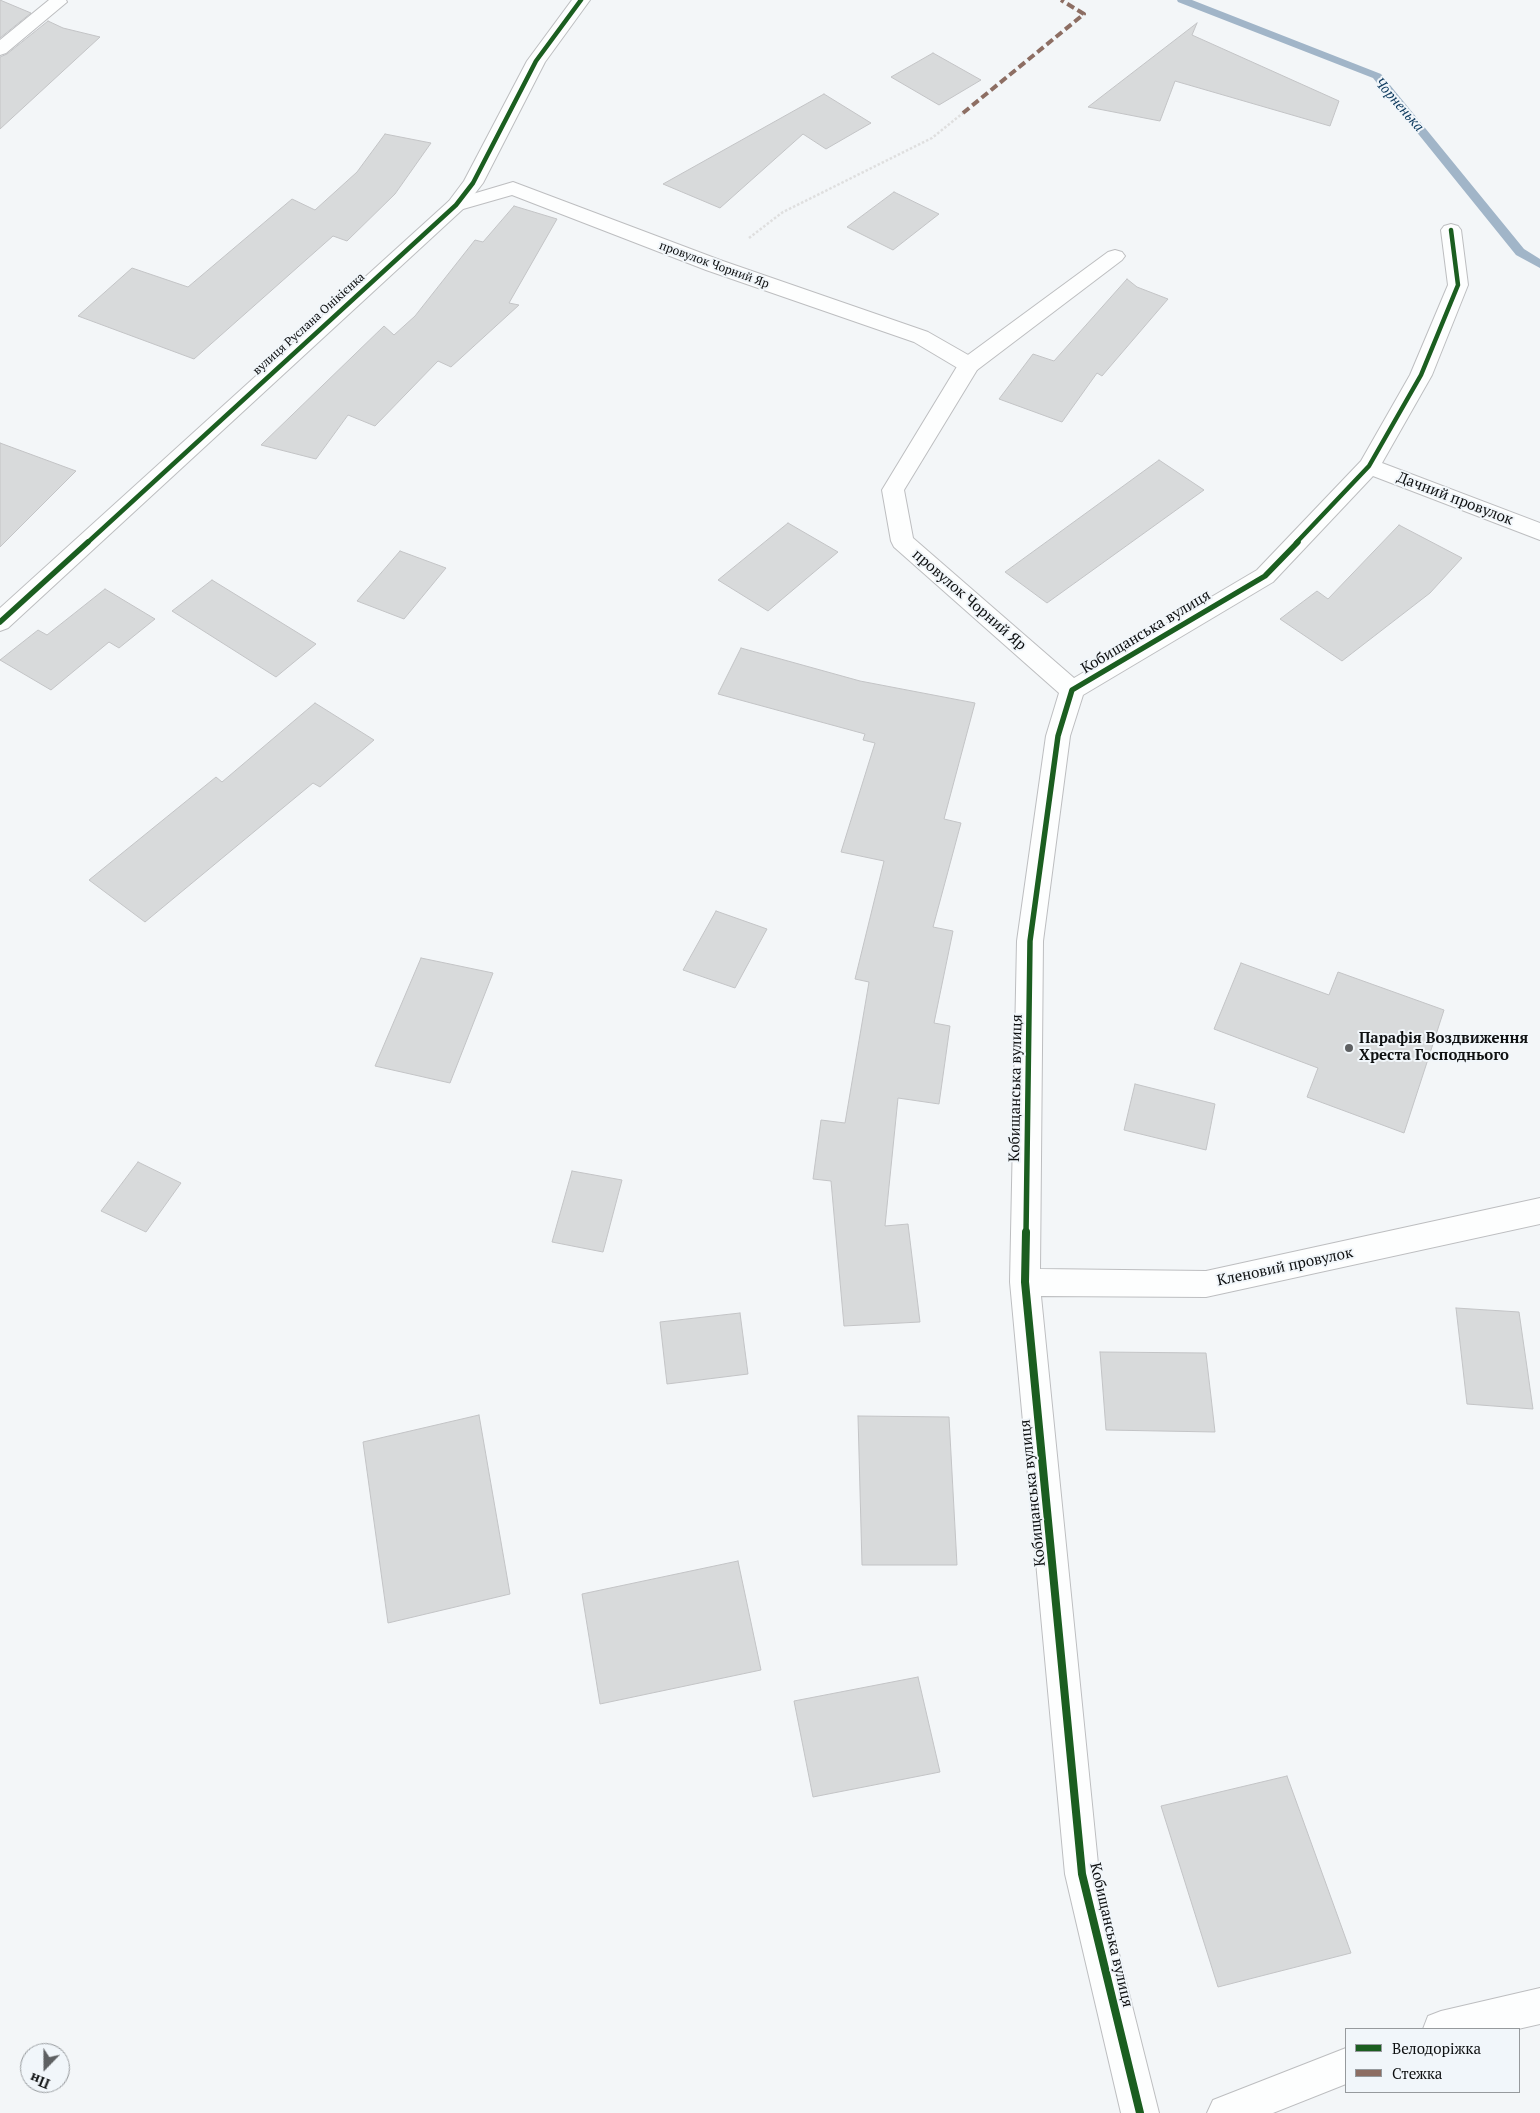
<!DOCTYPE html>
<meta charset="utf-8">
<style>
body{margin:0}
#map{position:relative;width:1540px;height:2113px;overflow:hidden;background:#f3f6f8;font-family:"PT Serif",serif}
canvas{display:block}
.legend{position:absolute;left:1345px;top:2028px;width:175px;height:65px;box-sizing:border-box;background:#f1f6fa;border:1px solid #969a9d;margin:0;padding:6px 9px;list-style:none;font-size:15px;color:#0e1011}
.legend li{display:flex;align-items:center;gap:10px;height:25px}
.legend b{width:25px;border:1px solid #969a9d}
.north{position:absolute;left:20px;top:2043px;width:50px;height:50px;box-sizing:border-box;background:#f1f6fa;border:1px solid #969a9d;border-radius:50%;rotate:202deg;font-size:14px;font-weight:700;line-height:20px;text-align:center;color:#0e1011}
.north::after{content:'';display:block;margin:auto;width:18px;height:22px;background:#5e6062;clip-path:polygon(50% 0,100% 100%,50% 72%,0 100%)}
</style>
<div id="map">
<canvas width="1540" height="2113"></canvas>
<ul class="legend">
<li><b style="height:6px;background:#1b5e20"></b>Велодоріжка</li>
<li><b style="height:6px;background:#8d6e63"></b>Стежка</li>
</ul>
<div class="north">Пн</div>
</div>
<script>
const g = document.querySelector('canvas').getContext('2d');
g.lineJoin = 'round';
const poly = rows => new Path2D(rows.map(r => 'M' + r).join(''));
function fill(path, color) { g.fillStyle = color; g.fill(path, 'evenodd'); }
function strokePath(path, color, width, dash) { g.strokeStyle = color; g.lineWidth = width; g.lineCap = dash ? 'butt' : 'round'; g.setLineDash(dash || []); g.stroke(path); }
function drawText(font, color, halo, rows, align = 'center') {
  g.font = font + ' "PT Serif",serif'; g.lineWidth = 4; g.setLineDash([]); g.textBaseline = 'middle'; g.strokeStyle = halo; g.fillStyle = color; for (const [text, x, y, turn = 0] of rows) {
    g.save(); g.translate(x, y); g.rotate((+turn || 0) * Math.PI / 180); g.textAlign = isNaN(turn) ? turn : align; if (halo) g.strokeText(text, 0, 0); g.fillText(text, 0, 0); g.restore();
  }
}
const stream = poly([
 [1177,0,1192,0,1381,74,1524,249,1540,259,1540,268,1516,255,1373,78,1178,2,1177,0]
]);
const building = poly([
 [0,0,31,13,0,38,0,0],
 [48,21,63,28,100,37,0,129,0,57,7,54,48,21],
 [1197,23,1192,35,1339,101,1330,126,1175,81,1160,121,1088,107,1197,23],
 [933,53,981,80,939,105,891,77,933,53],
 [824,94,871,123,826,149,803,134,720,208,663,184,824,94],
 [385,134,431,143,395,194,347,241,333,236,194,359,78,316,132,268,188,287,292,199,315,210,357,172,385,134],
 [894,192,939,214,893,250,847,227,894,192],
 [514,206,557,219,509,303,519,305,451,367,438,361,375,426,348,415,316,459,261,445,384,326,394,335,415,316,475,240,483,242,514,206],
 [1127,279,1137,287,1168,299,1102,376,1097,373,1062,422,999,399,1033,354,1054,361,1127,279],
 [0,443,76,471,0,547,0,443],
 [1159,460,1204,490,1047,603,1005,572,1159,460],
 [788,523,838,552,768,611,718,580,788,523],
 [1399,525,1462,558,1430,593,1342,661,1280,619,1317,591,1328,599,1399,525],
 [400,551,446,568,404,619,357,601,400,551],
 [212,580,316,644,276,677,172,611,212,580],
 [105,589,155,619,119,648,109,642,51,690,0,660,38,630,47,635,105,589],
 [741,648,860,681,975,703,944,819,961,823,933,927,953,931,934,1023,950,1026,939,1104,898,1098,885,1226,908,1224,920,1322,844,1326,831,1181,813,1179,821,1120,845,1123,869,982,855,979,884,861,841,852,875,743,863,740,865,734,718,694,741,648],
 [315,703,374,740,320,787,313,783,145,922,89,880,216,777,222,782,315,703],
 [716,911,767,929,735,988,683,970,716,911],
 [421,958,493,973,450,1083,375,1066,421,958],
 [1241,963,1329,995,1338,972,1444,1010,1404,1133,1307,1097,1318,1068,1214,1029,1241,963],
 [1135,1084,1215,1104,1206,1150,1124,1130,1135,1084],
 [138,1162,181,1183,146,1232,101,1211,138,1162],
 [572,1171,622,1180,603,1252,552,1242,572,1171],
 [1456,1308,1519,1312,1533,1409,1467,1404,1456,1308],
 [740,1313,748,1374,667,1384,660,1322,740,1313],
 [1100,1352,1206,1353,1215,1432,1106,1430,1100,1352],
 [479,1415,510,1594,388,1623,363,1442,479,1415],
 [858,1416,949,1417,957,1565,862,1565,858,1416],
 [738,1561,761,1670,600,1704,582,1594,738,1561],
 [918,1677,940,1772,813,1797,794,1701,918,1677],
 [1287,1776,1351,1953,1218,1987,1161,1806,1287,1776]
]);
const path = poly([
 [749,238,783,212,932,138,963,113]
]);
const lane = poly([
 [49,0,66,0,67,2,6,53,0,55,0,40,49,0],
 [513,182,720,260,928,332,977,360,980,365,977,370,969,372,961,370,914,342,706,270,512,195,456,211,449,209,446,205,449,201,513,182]
]);
const street = poly([
 [572,0,590,0,545,62,483,183,463,209,8,628,0,631,0,608,449,201,464,181,527,61,572,0],
 [1451,224,1458,226,1461,230,1468,285,1432,375,1382,463,1540,523,1540,540,1373,476,1273,582,1083,695,1070,736,1043,941,1040,1269,1206,1271,1540,1198,1540,1224,1206,1297,1041,1296,1099,1874,1159,2113,1121,2113,1065,1874,1010,1282,1017,941,1046,736,1059,693,894,547,891,541,882,490,961,360,1108,252,1115,250,1122,252,1125,256,1122,260,977,370,904,490,913,538,1074,678,1257,570,1361,461,1410,375,1448,285,1441,230,1444,226,1451,224],
 [1540,1988,1540,2024,1518,2029,1423,2029,1428,2016,1441,2011,1540,1988],
 [1346,2048,1346,2084,1273,2113,1207,2113,1213,2100,1346,2048]
]);
const quiet = poly([
 [963,113,1084,14,1061,0]
]);
const cyclewayFar2 = poly([
 [87,543,456,205,473,183,536,61,581,0],
 [1296,543,1369,466,1421,375,1458,285,1451,230]
]);
const cyclewayFar1 = poly([
 [0,622,88,542],
 [1026,1234,1030,941,1058,736,1072,690,1265,576,1298,542]
]);
const cycleway = poly([
 [1026,1232,1025,1282,1082,1874,1140,2113]
]);
const markers = [
 [1349,1048,5,"#5e6062"]
];
const farStreetnames = [
 ["провулок Чорний Яр",714,265,20],
 ["вулиця Руслана Онікієнка",309,324,-42]
];
const farWaternames = [
 ["Чорненька",1399,105,49]
];
const streetNames = [
 ["Дачний провулок",1455,499,21],
 ["провулок Чорний Яр",969,600,41],
 ["Кобищанська вулиця",1146,632,-31],
 ["Кобищанська вулиця",1016,1088,-89],
 ["Кленовий провулок",1285,1267,-12],
 ["Кобищанська вулиця",1033,1493,-96],
 ["Кобищанська вулиця",1111,1935,77]
];
const poiNames = [
 ["Парафія Воздвиження",1359,1039],
 ["Хреста Господнього",1359,1056]
];
fill(stream, '#a1b5c8');
fill(building, '#d8dadb');
strokePath(building, '#c3c4c6', 1);
strokePath(lane, '#bdbec0', 2);
strokePath(street, '#bdbec0', 2);
strokePath(path, '#dfdfdf', 2.5, [2.5, 2]);
fill(lane, '#fdfefe');
fill(street, '#fdfefe');
strokePath(quiet, '#8d6e63', 4, [8, 4]);
strokePath(cyclewayFar2, '#1b5e20', 4.5);
strokePath(cyclewayFar1, '#1b5e20', 5.5);
strokePath(cycleway, '#1b5e20', 8);
for (const [x, y, r, color] of markers) { const dot = new Path2D(); dot.arc(x, y, r, 0, 2 * Math.PI); g.fillStyle = color; g.fill(dot); strokePath(dot, '#f1f6fa', 2); }
drawText('12px', '#0e1011', '#f1f6fa', farStreetnames);
drawText('italic 14px', '#0a375c', '#f1f6fa', farWaternames);
drawText('15px', '#0e1011', '#f1f6fa', streetNames);
drawText('bold 15px', '#0e1011', '#f1f6fa', poiNames, 'left');
</script>
